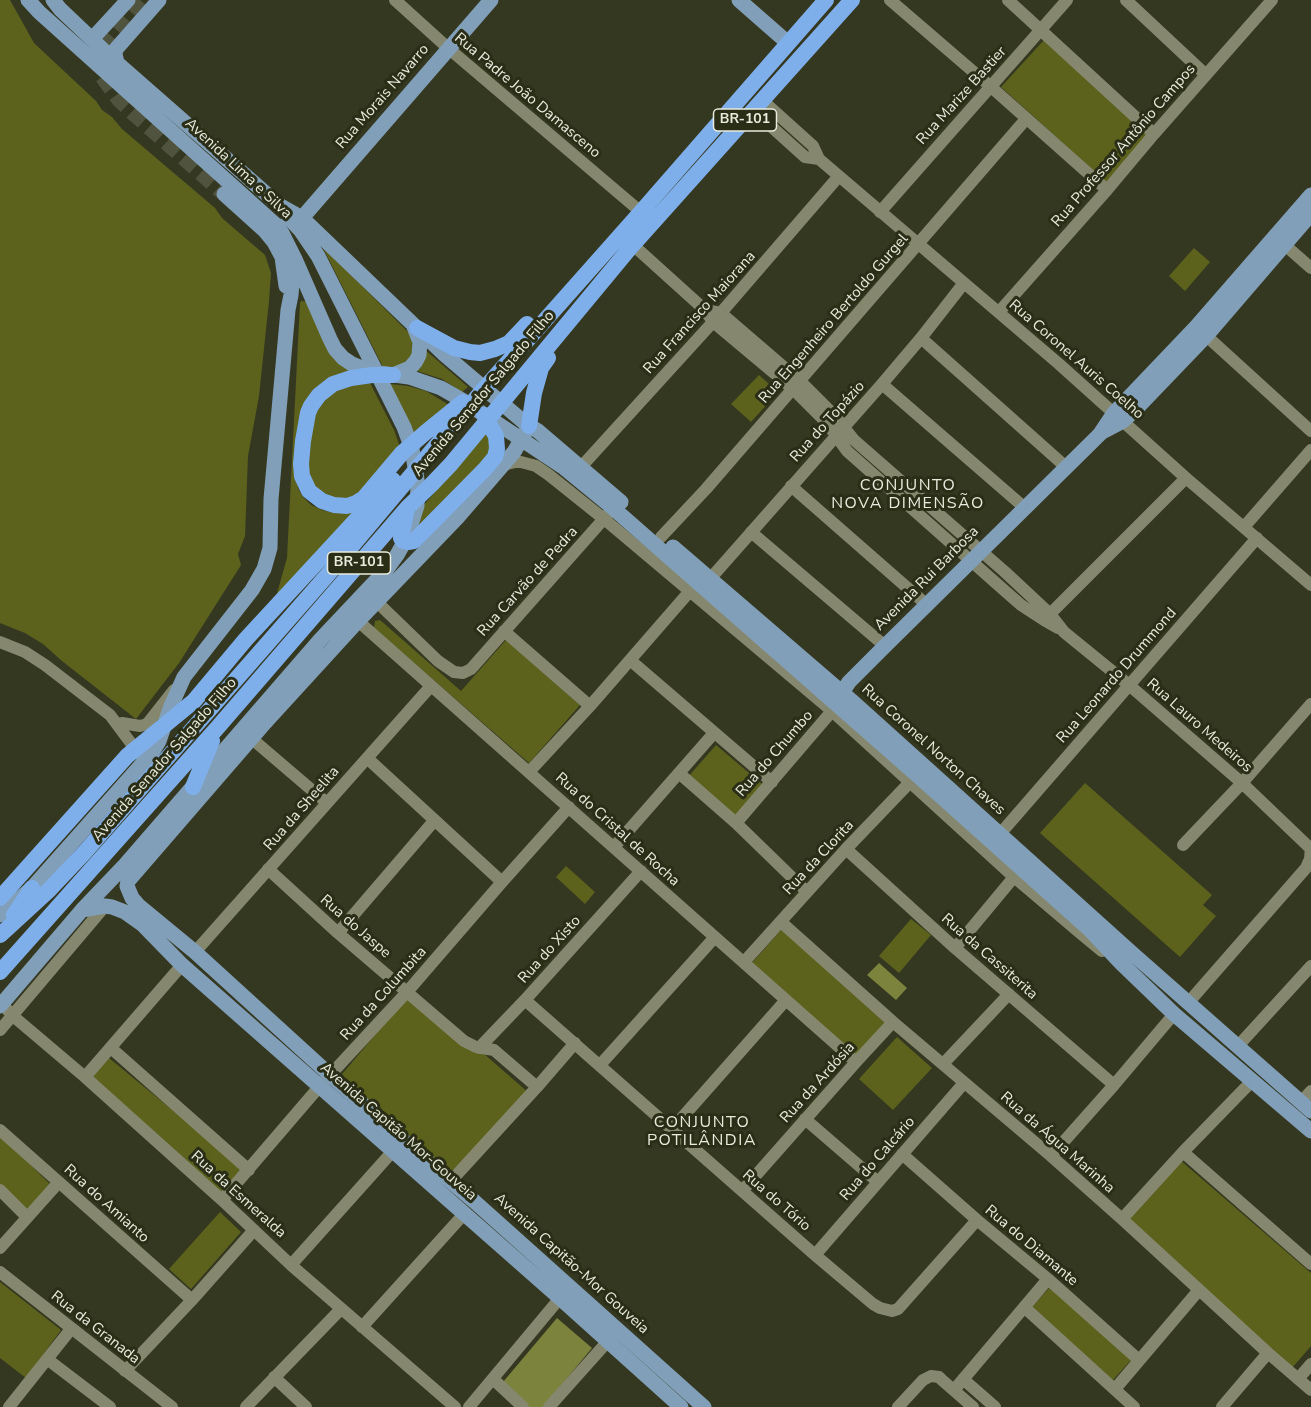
<!DOCTYPE html>
<meta charset="utf-8">
<style>
body{margin:0}
canvas{display:block;background:#353821}
</style>
<canvas width="1311" height="1407"></canvas>
<script>
const g = document.querySelector('canvas').getContext('2d');
g.lineJoin = 'round';
function fill(path, color) { g.fillStyle = color; g.fill(path, 'evenodd'); }
const poly = rows => new Path2D(rows.map(r => 'M' + r).join(''));
function strokePath(path, color, width, dash) { g.strokeStyle = color; g.lineWidth = width; g.lineCap = dash ? 'butt' : 'round'; g.setLineDash(dash || []); g.stroke(path); }
function drawText(font, color, halo, rows, align = 'center') {
  g.font = font + ' "Nunito Sans",sans-serif'; g.lineWidth = 6; g.setLineDash([]); g.textBaseline = 'middle'; g.strokeStyle = halo; g.fillStyle = color; for (const [text, x, y, turn = 0] of rows) {
    g.save(); g.translate(x, y); g.rotate((+turn || 0) * Math.PI / 180); g.textAlign = isNaN(turn) ? turn : align; if (halo) g.strokeText(text, 0, 0); g.fillText(text, 0, 0); g.restore();
  }
}
const green = poly([
 [0,0,10,0,34,43,96,101,102,110,112,117,122,129,215,208,222,218,265,255,271,273,269,301,259,396,248,456,245,536,238,554,241,565,179,663,136,719,62,661,43,644,25,633,0,623],
 [1044,40,1149,135,1106,182,1001,87],
 [322,246,414,338,414,357,400,369,383,367],
 [1194,248,1210,262,1185,291,1169,276],
 [301,301,308,302,355,371,312,391,297,483,299,490,303,497,311,505,322,510,334,513,366,501,276,597,287,558,300,303],
 [424,349,468,387,462,392,442,379,414,370],
 [759,375,778,392,751,422,731,404],
 [370,383,394,430,401,450,351,500,328,497,312,484,308,478,311,421,321,401,346,385],
 [390,384,408,386,426,391,449,405,416,437],
 [486,433,494,448,414,537,423,506],
 [380,620,461,691,506,640,580,705,529,763,374,628,375,621],
 [716,745,762,784,735,817,688,777],
 [1085,783,1212,895,1203,905,1216,916,1180,957,1040,833],
 [566,866,595,892,585,904,556,877],
 [911,919,931,935,899,973,879,956],
 [782,929,887,1023,856,1057,751,964],
 [407,997,483,1053,530,1094,447,1176,338,1079],
 [897,1037,932,1068,893,1110,859,1079],
 [109,1058,243,1168,222,1198,91,1078],
 [0,1135,51,1185,28,1212,0,1185],
 [1180,1160,1311,1273,1311,1346,1292,1368,1126,1219],
 [220,1212,241,1232,191,1289,169,1269],
 [0,1282,61,1330,26,1378,0,1358],
 [1050,1287,1131,1360,1113,1380,1032,1307]
]);
const water = poly([
 [879,963,907,988,896,1000,867,975],
 [557,1318,592,1348,543,1407,529,1407,503,1382]
]);
const majorTunnel = poly([
 [140,0,107,39,101,49,98,57,100,74,119,100,136,116,224,194]
]);
const minor = poly([
 [395,0,448,48,641,212],
 [890,0,990,86,1107,190],
 [1008,0,1154,134],
 [1126,0,1206,75],
 [763,101,813,146,819,159,1059,364,1186,478,1311,585],
 [754,111,805,157,819,159],
 [880,212,1067,0],
 [1278,239,1311,268],
 [633,245,705,310,713,322,793,389,827,423,847,451,1005,591,1021,605,1044,620,1058,628],
 [705,310,721,313,800,381,834,415,854,440,1005,572,1050,614,1064,632,1129,685,1242,783,1310,848],
 [999,312,1107,190,1154,134,1272,0],
 [1201,331,1311,431],
 [921,338,1066,467],
 [882,384,1025,508],
 [503,465,515,462,521,462,536,466,549,475,604,519,832,711,1014,877,1080,933,1102,951],
 [581,467,713,322,839,176],
 [791,486,927,605],
 [1244,527,1311,450],
 [751,532,885,646],
 [661,537,706,489,1026,119],
 [710,579,882,384,921,338,964,283],
 [377,602,438,661,454,672,463,673,471,669,609,513],
 [1044,620,1186,478],
 [358,621,856,1062],
 [504,631,590,706],
 [0,642,25,652,45,665,110,715,139,754],
 [630,660,772,782],
 [122,723,140,726,144,725,148,723,174,690],
 [251,738,327,803],
 [367,758,502,882],
 [529,772,590,706,690,591],
 [680,774,736,823,807,892],
 [736,823,832,711,835,704],
 [1000,834,1257,538],
 [1183,845,1242,783,1311,704],
 [614,847,714,733],
 [846,849,955,948,1114,1085],
 [268,869,338,933,464,1041,476,1047,494,1050,537,1087],
 [781,922,893,1022,1051,1156,1122,1219,1268,1353,1311,1390],
 [338,933,434,821],
 [955,948,1014,877],
 [195,952,431,686],
 [744,962,846,849,914,778],
 [525,1000,815,1255,873,1304,880,1308,892,1311,898,1309,977,1220],
 [1188,1003,1306,868,1310,859,1311,847],
 [2,1004,13,1016,85,1077,222,1200,291,1265,455,1407],
 [0,1030,105,906],
 [1238,1046,1311,966],
 [111,1048,249,1170],
 [479,1048,525,1000,641,871],
 [943,1064,1009,994],
 [600,1065,715,937],
 [85,1077,182,965],
 [1301,1102,1311,1091],
 [805,1119,878,1182],
 [672,1129,786,1000],
 [0,1130,192,1300],
 [1183,1152,1311,1264],
 [902,1154,977,1220,1048,1279,1139,1360],
 [1051,1156,1114,1085,1174,1014],
 [451,1181,537,1087,575,1043],
 [0,1190,27,1217],
 [742,1191,856,1062,893,1022],
 [222,1200,319,1087,407,992,502,882,569,807],
 [1122,1219,1183,1152,1252,1081],
 [0,1248,59,1182],
 [815,1255,964,1083],
 [291,1265,393,1151],
 [0,1272,172,1407],
 [1024,1307,1134,1407],
 [362,1327,464,1214],
 [47,1359,110,1407],
 [125,1371,192,1300,254,1230],
 [274,1377,306,1407],
 [493,1379,523,1407],
 [963,1379,995,1407],
 [1298,1379,1311,1364],
 [1115,1389,1199,1290],
 [954,1390,1048,1279],
 [9,1407,71,1329],
 [246,1407,341,1309],
 [469,1407,560,1298],
 [549,1407,608,1341],
 [898,1407,923,1380,931,1376,939,1377,942,1380,973,1407],
 [1222,1407,1268,1353]
]);
const major = poly([
 [28,0,39,12,276,225,282,233,295,259,330,339,335,349,343,358,352,364,364,369,379,373,409,377,441,388,462,400,563,467,613,508,917,775,1091,931,1121,963,1174,1014,1311,1131],
 [53,0,60,9,117,63,279,205,302,218,445,355,525,423,538,431,621,502],
 [739,0,788,43],
 [93,38,128,0],
 [117,63,115,54,116,49,159,0],
 [224,194,265,231,274,242,282,257,286,286],
 [302,218,491,0],
 [393,375,410,368,416,361,419,355,420,342,414,327],
 [1102,432,1123,421,1135,410,1206,336,1311,214],
 [525,433,514,452,457,518,358,621,262,726,128,881,127,886,132,898,138,905,195,952,330,1075,422,1157,475,1202,704,1407],
 [673,547,853,702,1133,954,1311,1111],
 [837,700,849,682,885,646,1100,434,1114,413,1196,327,1311,195],
 [82,910,105,906,112,907,125,912,142,924,182,965,560,1298,681,1407],
 [0,915,32,888,151,754,159,741,171,706,184,677,252,590,264,569,270,548,271,499,288,310,291,295,294,262],
 [0,1006,82,910,125,865,320,640,387,569,397,555,407,537,417,506,418,486,412,449,404,427,318,256,301,231,288,217]
]);
const highway = poly([
 [417,328,454,348,470,352,480,353,495,349,509,343,527,324],
 [393,375,372,375,351,378,333,384,319,395,311,406,308,413,303,441,301,464,302,476,309,491,322,501,334,505,347,506,356,503,364,498,402,453,426,432,463,402],
 [529,426,534,393,541,368,548,358],
 [407,508,401,538,403,541,408,542,414,541,485,469,495,457,497,449,496,436,484,415],
 [193,787,212,741],
 [0,898,127,756,194,701,246,639,393,480],
 [14,915,32,888],
 [0,935,49,890,84,853,330,572,483,390,641,212,826,0],
 [0,972,218,727,408,507,431,485,451,464,630,248,852,0]
]);
const shields = [
 [745,120,63],
 [359,563,63]
];
const shieldNames = [
 ["BR-101",745,120],
 ["BR-101",359,563]
];
const streetNames = [
 ["Rua Padre João Damasceno",527,96,40],
 ["Rua Marize Bastier",962,96,-48],
 ["Rua Morais Navarro",383,97,-49],
 ["Rua Professor Antônio Campos",1124,146,-49],
 ["Avenida Lima e Silva",238,169,43],
 ["Rua Francisco Maiorana",700,313,-48],
 ["Rua Engenheiro Bertoldo Gurgel",834,319,-49],
 ["Rua Coronel Auris Coelho",1076,360,41],
 ["Avenida Senador Salgado Filho",484,394,-50],
 ["Rua do Topázio",828,422,-48],
 ["Avenida Rui Barbosa",927,579,-45],
 ["Rua Carvão de Pedra",528,582,-48],
 ["Rua Leonardo Drummond",1117,676,-49],
 ["Rua Lauro Medeiros",1199,726,41],
 ["Rua Coronel Norton Chaves",933,750,42],
 ["Rua do Chumbo",775,754,-49],
 ["Avenida Senador Salgado Filho",165,760,-49],
 ["Rua da Sheelita",302,809,-49],
 ["Rua do Cristal de Rocha",617,830,42],
 ["Rua da Clorita",819,858,-47],
 ["Rua do Jaspe",355,927,41],
 ["Rua do Xisto",550,950,-48],
 ["Rua da Cassiterita",989,957,41],
 ["Rua da Columbita",384,994,-48],
 ["Rua da Ardósia",818,1083,-48],
 ["Avenida Capitão Mor-Gouveia",398,1132,41],
 ["Rua da Água Marinha",1057,1143,41],
 ["Rua do Calcário",878,1159,-49],
 ["Rua da Esmeralda",238,1195,42],
 ["Rua do Tório",776,1201,41],
 ["Rua do Amianto",106,1204,42],
 ["Rua do Diamante",1031,1246,40],
 ["Avenida Capitão-Mor Gouveia",571,1264,42],
 ["Rua da Granada",95,1328,38]
];
const neighbourhoodNames = [
 ["CONJUNTO",908,486],
 ["NOVA DIMENSÃO",908,504],
 ["CONJUNTO",702,1123],
 ["POTILÂNDIA",702,1141]
];
fill(green, '#5c611c');
fill(water, '#7c833c');
strokePath(majorTunnel, '#50533d', 15, [15, 8]);
strokePath(minor, '#85886e', 12);
strokePath(major, '#819fb8', 15);
strokePath(highway, '#7fafea', 16);
for (const [x, y, w] of shields) { const box = new Path2D(); box.roundRect(x - w / 2, y - 11, w, 22, 4.5); g.fillStyle = '#2b2e17'; g.fill(box); strokePath(box, '#e9ebdd', 1.5); }
drawText('bold 14px', '#e9ebdd', null, shieldNames);
drawText('15px', '#e9ebdd', '#2b2e17', streetNames);
g.letterSpacing = '1.5px';
drawText('16px', '#e9ebdd', '#2b2e17', neighbourhoodNames);
g.letterSpacing = '0px';
</script>
